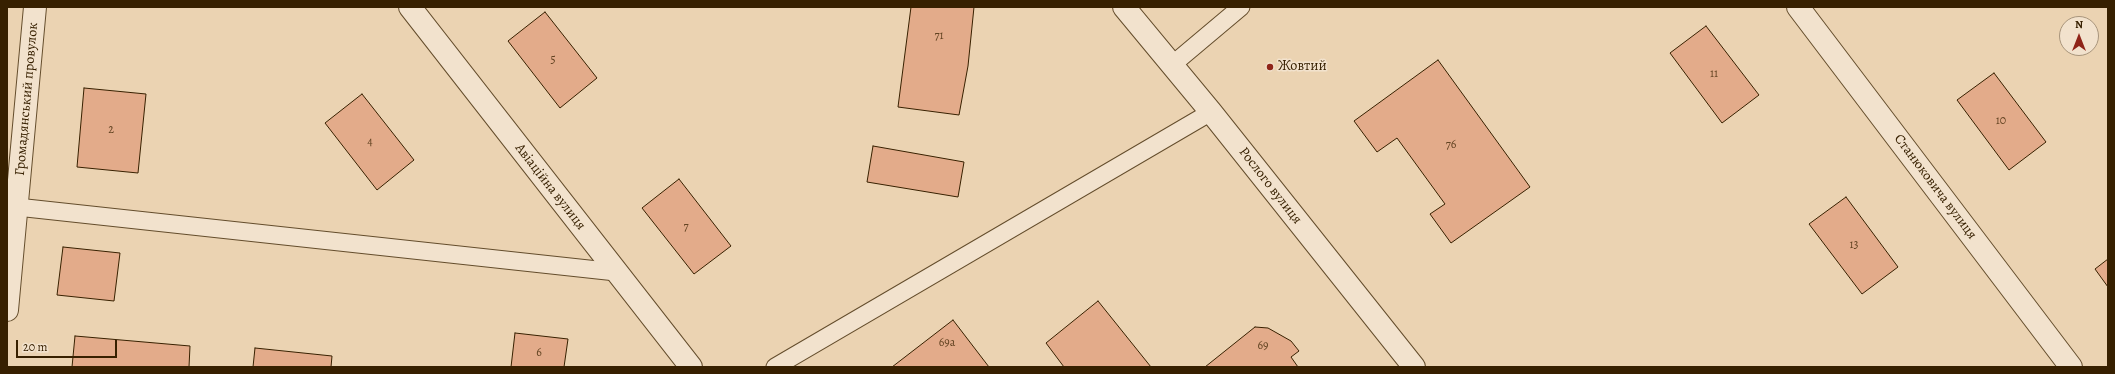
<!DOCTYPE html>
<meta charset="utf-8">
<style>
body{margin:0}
#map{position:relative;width:2115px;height:374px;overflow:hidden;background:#ebd3b2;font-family:Alegreya,serif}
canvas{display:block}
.frame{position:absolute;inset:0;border:8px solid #372000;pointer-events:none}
.north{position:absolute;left:2059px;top:16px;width:40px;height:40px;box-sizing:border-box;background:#f2e2cd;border:1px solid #a7947b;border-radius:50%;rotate:0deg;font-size:11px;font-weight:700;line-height:16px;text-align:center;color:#372000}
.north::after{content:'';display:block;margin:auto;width:14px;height:18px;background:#8f2418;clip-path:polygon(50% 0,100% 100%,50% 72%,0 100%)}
.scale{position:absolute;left:16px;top:340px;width:101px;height:18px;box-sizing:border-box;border:2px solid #372000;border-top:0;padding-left:5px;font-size:12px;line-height:14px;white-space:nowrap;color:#372000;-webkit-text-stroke:3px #f2e2cd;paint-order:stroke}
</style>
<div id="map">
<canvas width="2115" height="374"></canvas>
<div class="frame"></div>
<div class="north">N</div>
<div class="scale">20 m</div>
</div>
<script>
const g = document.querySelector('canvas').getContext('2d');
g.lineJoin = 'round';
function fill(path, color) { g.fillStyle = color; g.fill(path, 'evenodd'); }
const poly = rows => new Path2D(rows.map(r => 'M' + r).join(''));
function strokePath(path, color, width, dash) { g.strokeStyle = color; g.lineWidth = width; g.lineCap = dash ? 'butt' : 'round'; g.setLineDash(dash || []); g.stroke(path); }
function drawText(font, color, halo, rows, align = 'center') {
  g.font = font + ' Alegreya,serif'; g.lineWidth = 3; g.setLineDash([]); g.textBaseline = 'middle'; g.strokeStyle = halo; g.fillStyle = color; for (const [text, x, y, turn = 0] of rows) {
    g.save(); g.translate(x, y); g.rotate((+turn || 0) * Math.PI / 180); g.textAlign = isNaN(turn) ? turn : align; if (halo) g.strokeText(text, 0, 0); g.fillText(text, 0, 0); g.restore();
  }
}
const building = poly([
 [911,7,974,7,968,66,959,115,898,107,911,7],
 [545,12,597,78,560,108,508,41,545,12],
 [1706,26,1759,95,1722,123,1670,53,1706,26],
 [1438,60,1530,187,1451,243,1430,214,1445,204,1397,138,1377,152,1354,121,1438,60],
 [1994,73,2046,142,2009,170,1957,100,1994,73],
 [84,88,146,94,138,173,77,167,84,88],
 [362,94,414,160,377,190,325,123,362,94],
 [873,146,964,162,958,197,867,182,873,146],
 [679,179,731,246,694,274,642,208,679,179],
 [1846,197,1898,267,1862,294,1809,224,1846,197],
 [63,247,120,253,114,301,57,295,63,247],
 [2108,259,2108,287,2095,269,2108,259],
 [1098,301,1151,367,1064,367,1046,343,1098,301],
 [953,320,989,367,892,367,953,320],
 [1255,327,1268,328,1291,341,1299,351,1291,357,1298,367,1205,367,1255,327],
 [515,333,568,339,564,367,511,367,515,333],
 [75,336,190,346,189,367,72,367,75,336],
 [255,348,332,356,331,367,253,367,255,348]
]);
const service = poly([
 [1172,65,1241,7],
 [17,207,616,272],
 [775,367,1211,112]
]);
const minor = poly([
 [410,7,691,367],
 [1798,7,2071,367],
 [7,310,35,7]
]);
const tertiary = poly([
 [1124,7,1211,112,1414,367]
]);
const markers = [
 [1270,67,4,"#8f2418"]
];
const numberNames = [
 ["71",939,36],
 ["5",553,60],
 ["11",1714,74],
 ["10",2001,121],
 ["2",111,130],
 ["4",370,142],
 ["76",1451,145],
 ["7",686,227],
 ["13",1854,245],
 ["69а",947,343],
 ["69",1263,346],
 ["6",539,353]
];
const poiNames = [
 ["Жовтий",1278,67]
];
const streetNames = [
 ["Громадянський провулок",27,99,-85],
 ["Рослого вулиця",1270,186,52],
 ["Авіаційна вулиця",550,187,52],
 ["Станюковича вулиця",1935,187,53]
];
fill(building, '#e3ab8a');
strokePath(building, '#372000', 1);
strokePath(service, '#644d2c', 19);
strokePath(minor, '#644d2c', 24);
strokePath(tertiary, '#644d2c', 24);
strokePath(service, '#f2e2cd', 17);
strokePath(minor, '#f2e2cd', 22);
strokePath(tertiary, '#f2e2cd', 22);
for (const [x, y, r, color] of markers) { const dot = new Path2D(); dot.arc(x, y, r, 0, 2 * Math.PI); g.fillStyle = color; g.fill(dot); strokePath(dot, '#f2e2cd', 1.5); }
drawText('12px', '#624322', null, numberNames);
drawText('14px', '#372000', '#f2e2cd', poiNames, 'left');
drawText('14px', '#372000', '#f2e2cd', streetNames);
</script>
